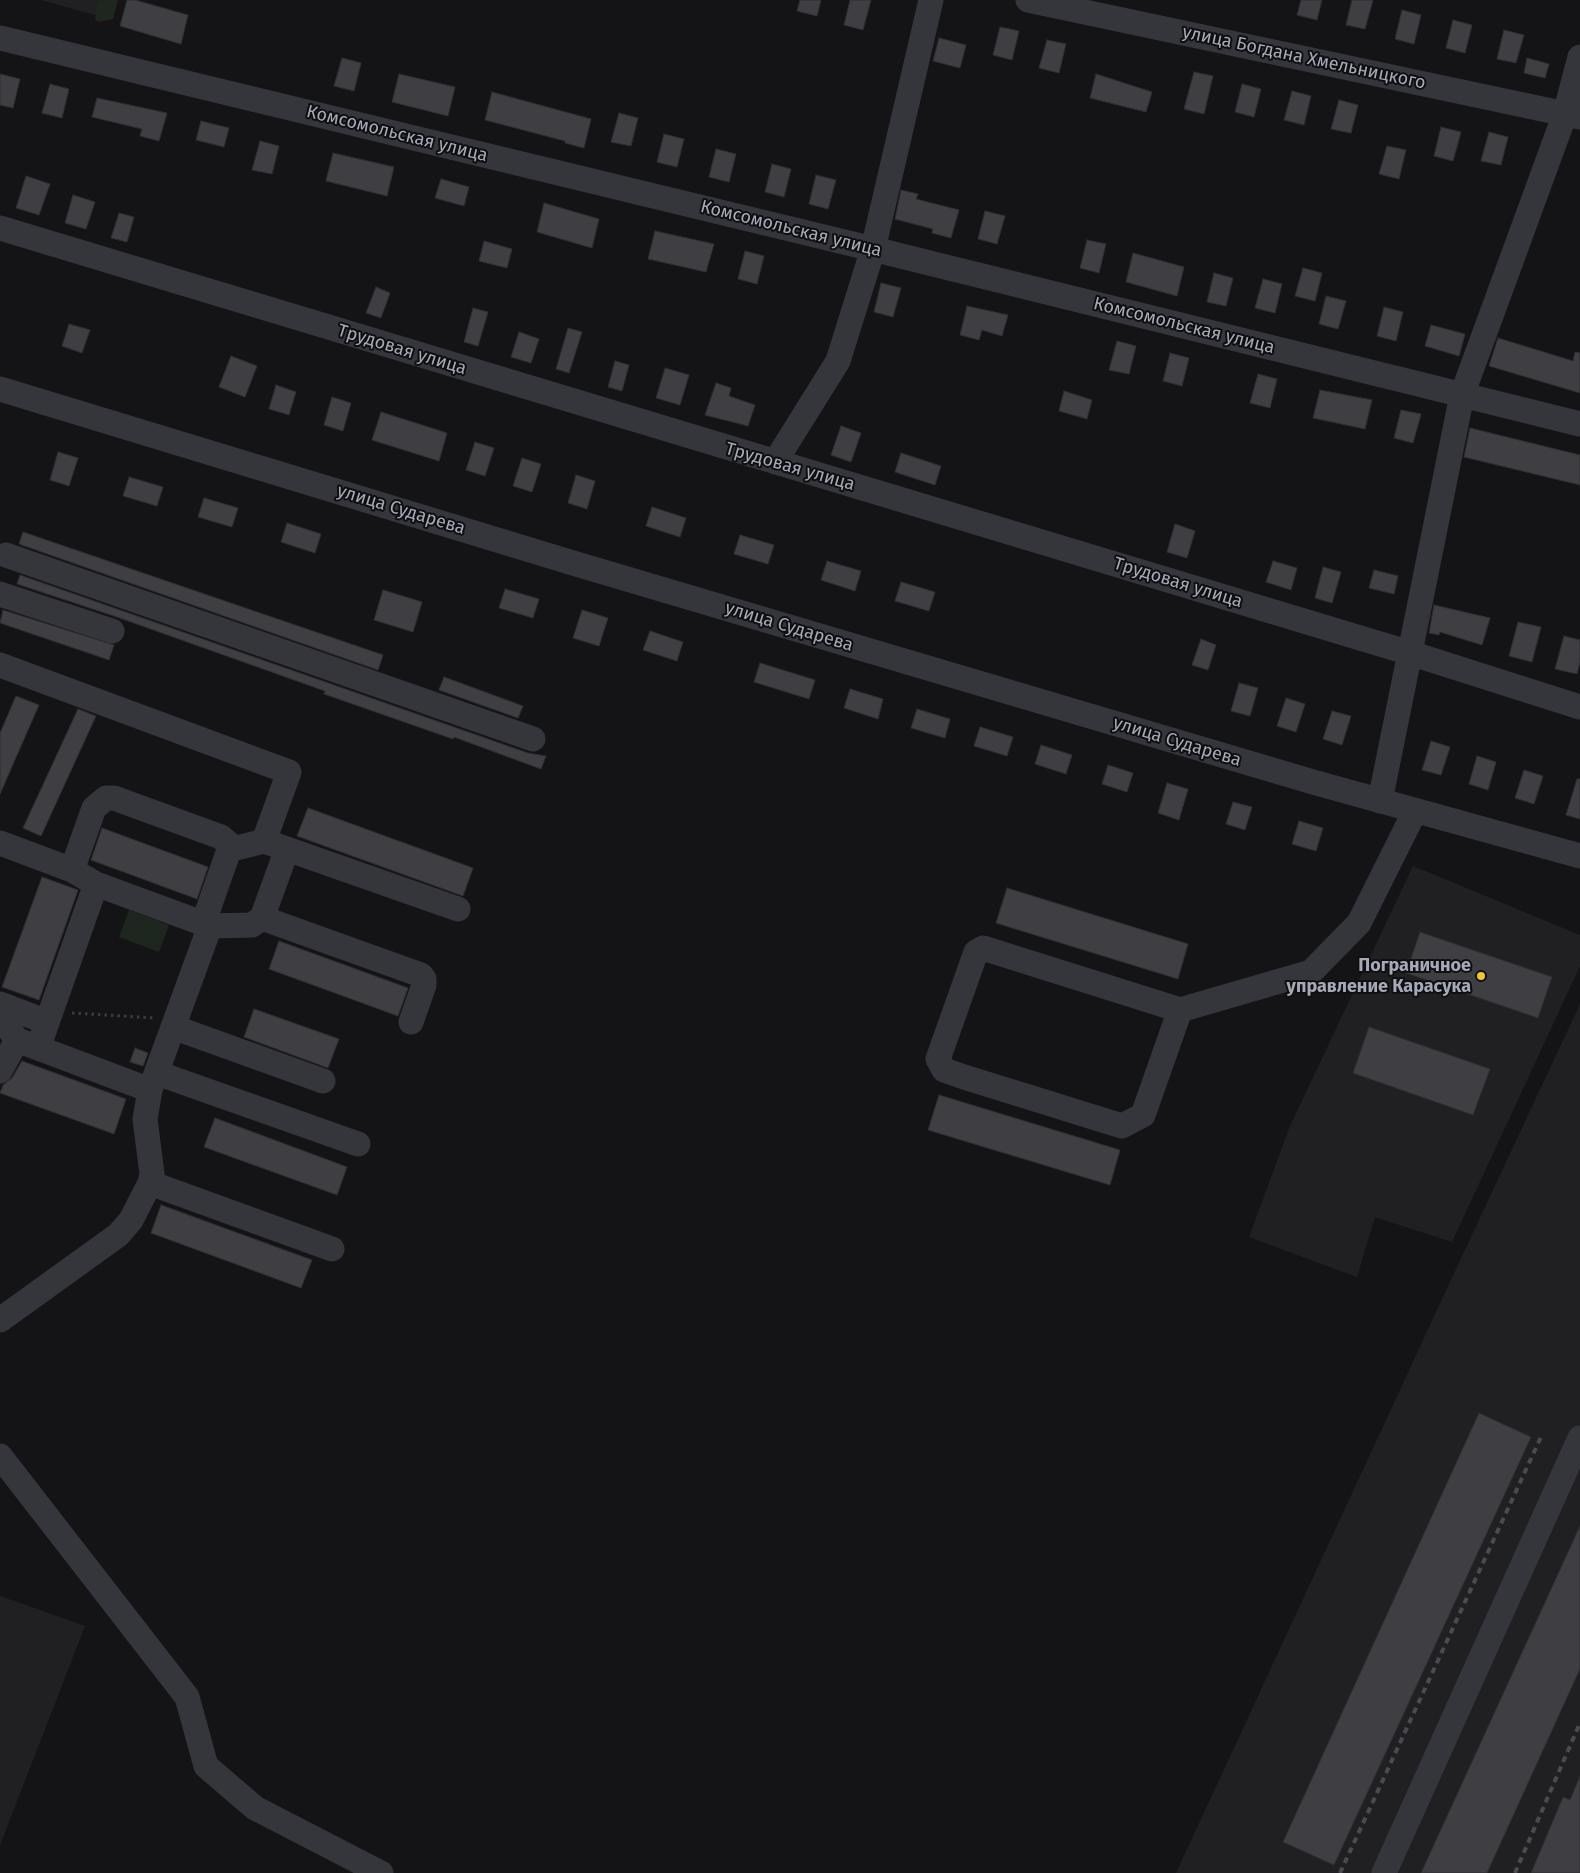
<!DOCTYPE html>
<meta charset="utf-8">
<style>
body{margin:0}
canvas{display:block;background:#141416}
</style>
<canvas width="1580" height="1873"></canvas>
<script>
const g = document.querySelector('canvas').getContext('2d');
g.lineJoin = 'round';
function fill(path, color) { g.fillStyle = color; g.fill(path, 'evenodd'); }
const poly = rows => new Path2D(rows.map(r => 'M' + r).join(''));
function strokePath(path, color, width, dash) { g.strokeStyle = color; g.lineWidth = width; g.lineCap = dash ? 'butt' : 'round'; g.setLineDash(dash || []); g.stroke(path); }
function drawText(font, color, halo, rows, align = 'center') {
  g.font = font + ' "Fira Sans",sans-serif'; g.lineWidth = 4; g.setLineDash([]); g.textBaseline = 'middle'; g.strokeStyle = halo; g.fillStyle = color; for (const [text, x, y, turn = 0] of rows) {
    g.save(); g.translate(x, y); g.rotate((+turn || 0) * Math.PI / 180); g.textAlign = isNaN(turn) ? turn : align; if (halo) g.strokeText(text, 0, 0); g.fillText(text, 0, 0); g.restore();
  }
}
const built = poly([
 [41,0,106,0,102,17],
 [1413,866,1580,935,1580,966,1452,1242,1375,1217,1357,1277,1249,1237,1290,1126],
 [1580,1004,1580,1873,1176,1873,1450,1282],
 [0,1596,85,1626,0,1845]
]);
const green = poly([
 [102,0,118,0,113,19,99,22,95,20,98,3],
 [129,910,169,925,159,952,119,937]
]);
const building = poly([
 [127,0,135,0,188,15,181,44,120,26,127,0],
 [800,0,821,0,817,16,797,11,800,0],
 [850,0,871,0,863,30,844,25,850,0],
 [1301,0,1322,0,1317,20,1297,15,1301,0],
 [1352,0,1373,0,1365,29,1346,25,1352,0],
 [1402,10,1421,15,1414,44,1395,39,1402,10],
 [1453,20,1472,25,1465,53,1446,48,1453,20],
 [1000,27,1019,31,1012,60,993,55,1000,27],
 [1504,30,1524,35,1516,63,1497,59,1504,30],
 [939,38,966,45,960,68,933,61,939,38],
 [1047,40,1066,44,1059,73,1039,68,1047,40],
 [342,58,361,63,354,91,334,86,342,58],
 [1527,58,1549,64,1545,78,1524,73,1527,58],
 [1194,72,1213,76,1204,114,1184,109,1194,72],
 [0,74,20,79,13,108,0,105,0,74],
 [399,74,455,87,448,116,392,102,399,74],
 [1096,74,1152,92,1146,112,1090,98,1096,74],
 [50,84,69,89,62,118,42,113,50,84],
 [1242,84,1261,89,1254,117,1235,112,1242,84],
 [1292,91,1311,96,1304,125,1284,120,1292,91],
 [492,92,591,119,584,148,565,143,565,141,485,120,492,92],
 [97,98,167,113,159,141,140,136,142,129,92,117,97,98],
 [1339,100,1358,105,1351,133,1331,129,1339,100],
 [619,113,638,118,631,146,611,142,619,113],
 [201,121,229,128,224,147,196,140,201,121],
 [1441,127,1461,132,1453,161,1434,156,1441,127],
 [1489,132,1508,137,1501,165,1481,161,1489,132],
 [664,134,684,139,677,167,657,162,664,134],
 [260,141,279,146,272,174,252,170,260,141],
 [1387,146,1406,150,1399,179,1379,174,1387,146],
 [716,149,736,154,729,182,709,177,716,149],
 [333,153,394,167,387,196,326,181,333,153],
 [772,164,791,169,784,197,765,192,772,164],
 [816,175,836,180,828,209,809,204,816,175],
 [26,176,50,184,39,215,16,208,26,176],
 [441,179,469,187,464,206,435,198,441,179],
 [901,190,918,194,916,199,959,210,951,238,932,233,933,229,895,219,901,190],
 [73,195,95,202,86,229,65,223,73,195],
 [544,203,599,219,592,248,537,232,544,203],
 [985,211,1005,216,997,244,978,239,985,211],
 [119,213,134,217,127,242,111,238,119,213],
 [655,231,714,244,706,272,648,259,655,231],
 [1087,240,1106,244,1099,273,1080,268,1087,240],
 [484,241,512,249,507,268,479,261,484,241],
 [745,251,764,256,757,284,738,279,745,251],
 [1133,253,1184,267,1177,296,1126,282,1133,253],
 [1303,268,1322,273,1315,301,1295,296,1303,268],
 [1214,273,1233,278,1226,306,1207,302,1214,273],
 [1263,279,1282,284,1275,313,1255,308,1263,279],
 [881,283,901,288,893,317,874,312,881,283],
 [376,287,390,293,381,318,366,313,376,287],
 [1326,296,1346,301,1338,329,1319,324,1326,296],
 [967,306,1008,315,1002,336,982,330,979,340,960,335,967,306],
 [1384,307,1403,312,1396,341,1377,336,1384,307],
 [473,308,488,312,478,346,464,342,473,308],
 [69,324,90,330,82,353,62,346,69,324],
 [1431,325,1465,334,1459,356,1425,346,1431,325],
 [568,328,582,332,569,373,556,369,568,328],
 [519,332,539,339,531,363,511,357,519,332],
 [1498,338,1573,361,1575,352,1580,353,1580,393,1489,366,1498,338],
 [1117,341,1136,346,1129,374,1109,370,1117,341],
 [1170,353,1189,358,1182,386,1163,381,1170,353],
 [231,356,257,366,245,397,219,387,231,356],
 [615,361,629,365,622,391,608,387,615,361],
 [665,368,689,375,680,405,656,398,665,368],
 [1258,374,1277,379,1270,408,1250,403,1258,374],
 [716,383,731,388,729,396,755,405,748,426,705,415,716,383],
 [276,385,296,392,289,415,269,409,276,385],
 [1320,390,1372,400,1365,429,1313,418,1320,390],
 [1064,391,1092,400,1087,419,1059,411,1064,391],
 [332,397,351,403,343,431,324,425,332,397],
 [1401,410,1421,414,1413,443,1394,438,1401,410],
 [381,412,447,433,439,461,372,440,381,412],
 [841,426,861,433,851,462,831,455,841,426],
 [1470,428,1580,455,1580,485,1464,457,1470,428],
 [475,442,494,448,485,476,466,470,475,442],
 [58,452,78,458,69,486,50,480,58,452],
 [901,453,941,466,935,485,895,472,901,453],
 [522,458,541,464,532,492,513,486,522,458],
 [576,475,595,481,587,509,568,503,576,475],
 [129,477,163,487,157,506,123,496,129,477],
 [204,498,238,508,232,527,198,517,204,498],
 [652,507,686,518,680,537,646,526,652,507],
 [287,523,321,534,315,553,281,542,287,523],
 [1175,524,1195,531,1187,558,1167,552,1175,524],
 [23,532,383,655,378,670,19,544,23,532],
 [740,535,774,545,768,564,734,554,740,535],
 [827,561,861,571,855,591,821,580,827,561],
 [1273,561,1297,568,1291,590,1266,582,1273,561],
 [1323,567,1341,572,1332,603,1315,598,1323,567],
 [1374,570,1398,576,1394,594,1369,588,1374,570],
 [20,575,528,753,546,756,541,769,454,737,453,739,324,694,325,691,117,617,17,584,20,575],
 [901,582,935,592,929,611,895,601,901,582],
 [505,589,539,599,533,618,499,608,505,589],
 [383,590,422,602,413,632,374,620,383,590],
 [1434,605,1490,618,1482,645,1440,632,1439,635,1429,633,1434,605],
 [3,610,114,645,109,660,0,623,3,610],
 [582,610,608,618,599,646,573,638,582,610],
 [1518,622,1541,627,1532,662,1509,656,1518,622],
 [650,631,683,642,677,661,643,650,650,631],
 [1564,636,1580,640,1580,662,1577,674,1555,669,1564,636],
 [1201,639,1216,645,1208,670,1192,665,1201,639],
 [760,663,815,680,809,699,754,682,760,663],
 [444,677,523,706,518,718,439,690,444,677],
 [1239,683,1258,688,1250,716,1231,711,1239,683],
 [850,689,883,699,878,719,844,708,850,689],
 [16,696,39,705,0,794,0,733,16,696],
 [1286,698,1305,704,1296,732,1277,726,1286,698],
 [78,709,96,716,41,836,23,828,78,709],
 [917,709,950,719,945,738,911,728,917,709],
 [1332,711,1351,716,1342,745,1323,739,1332,711],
 [980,727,1013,737,1007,756,974,746,980,727],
 [1431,741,1450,747,1441,775,1422,770,1431,741],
 [1041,745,1072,755,1066,774,1035,764,1041,745],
 [1477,756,1496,762,1488,790,1469,784,1477,756],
 [1108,765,1133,773,1127,792,1102,784,1108,765],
 [1524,770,1543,776,1534,804,1515,798,1524,770],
 [1577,779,1580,779,1580,819,1566,815,1577,779],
 [1167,783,1188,789,1179,820,1158,813,1167,783],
 [1233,802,1252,807,1245,830,1226,824,1233,802],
 [308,808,473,868,463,896,297,836,308,808],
 [1299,821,1323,828,1316,851,1292,844,1299,821],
 [102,828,208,867,197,899,91,860,102,828],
 [42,877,78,890,39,1000,2,987,42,877],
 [1007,888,1188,944,1178,979,996,923,1007,888],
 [1420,932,1552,977,1538,1018,1406,973,1420,932],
 [279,941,408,988,398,1016,269,969,279,941],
 [254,1009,339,1039,328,1068,244,1037,254,1009],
 [1369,1027,1490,1069,1473,1115,1353,1073,1369,1027],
 [135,1048,148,1053,143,1066,130,1062,135,1048],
 [22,1061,126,1099,114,1134,0,1093,3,1085,12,1078,22,1061],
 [939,1095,1120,1150,1110,1185,928,1130,939,1095],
 [215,1118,347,1167,337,1195,204,1147,215,1118],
 [161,1205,312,1260,301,1288,151,1233,161,1205],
 [1479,1413,1531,1437,1334,1865,1283,1842,1479,1413],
 [1580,1526,1580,1669,1487,1873,1421,1873,1580,1526],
 [1580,1776,1580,1873,1531,1873,1563,1797,1570,1800,1580,1776]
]);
const path = poly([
 [72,1013,155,1018]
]);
const minor = poly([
 [1028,0,1580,117],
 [0,38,873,249,1580,424],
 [0,228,1410,653,1580,707],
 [0,389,573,563,1313,782,1580,856],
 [775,462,838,361,873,249,931,0],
 [6,555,533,739],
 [0,594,112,631],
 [0,665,289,772,264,841,229,850],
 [1380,801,1462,395,1565,114,1580,57],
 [264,841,458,909],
 [0,843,72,870,96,884,210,926,150,1090,17,1040,0,1016],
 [72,870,94,808,106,798,114,798,221,837,229,844,229,850,203,924],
 [262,918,287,849],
 [210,926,252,925,262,918,421,975,424,979,424,985,411,1022],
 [0,1004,47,1022],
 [1180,1010,1143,1115,1122,1126,964,1077,944,1070,938,1059,976,952,983,948,1180,1010,1311,972,1359,923,1415,811],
 [173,1027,323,1081],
 [38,1048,96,884],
 [0,1071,17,1040],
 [157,1073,358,1144],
 [150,1183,332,1249],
 [0,1320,118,1235,131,1220,150,1183,152,1174,145,1119,150,1090],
 [0,1456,187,1697,206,1766,255,1808,381,1873],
 [1384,1873,1580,1438]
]);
const rail = poly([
 [1340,1873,1541,1437],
 [1515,1873,1580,1723]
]);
const markers = [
 [1481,976,5,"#f5c62d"]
];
const streetNames = [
 ["улица Богдана Хмельницкого",1304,58,12],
 ["Комсомольская улица",397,134,14],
 ["Комсомольская улица",791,229,14],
 ["Комсомольская улица",1184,326,14],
 ["Трудовая улица",402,350,17],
 ["Трудовая улица",790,467,16],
 ["улица Сударева",401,510,17],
 ["Трудовая улица",1178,583,17],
 ["улица Сударева",789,627,17],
 ["улица Сударева",1177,742,17]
];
const poiNames = [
 ["Пограничное",1471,966],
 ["управление Карасука",1471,987]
];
fill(built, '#202023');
fill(green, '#1e2620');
fill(building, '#3e3e43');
strokePath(building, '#2f2e32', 1);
strokePath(path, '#3b3c42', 3, [2.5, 4]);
strokePath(minor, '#35363b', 25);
strokePath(rail, '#4a4b52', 4, [6, 5]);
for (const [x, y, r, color] of markers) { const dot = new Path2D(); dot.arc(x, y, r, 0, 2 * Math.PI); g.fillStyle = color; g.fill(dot); strokePath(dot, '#0f0f11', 2); }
drawText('18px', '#a6a9b7', '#0f0f11', streetNames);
drawText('bold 18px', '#a6a9b7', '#0f0f11', poiNames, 'right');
</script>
